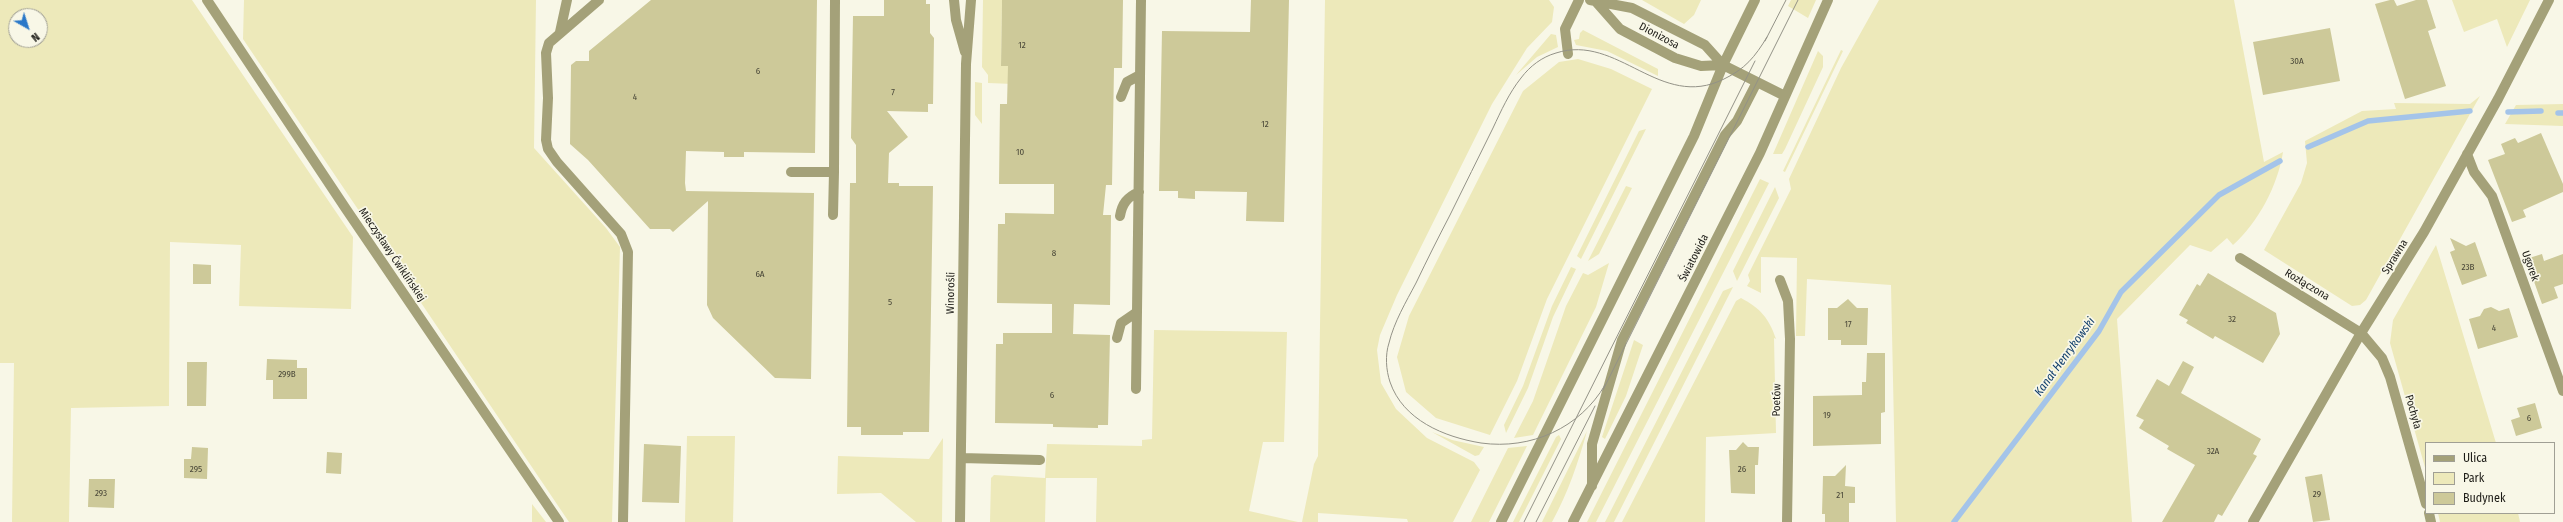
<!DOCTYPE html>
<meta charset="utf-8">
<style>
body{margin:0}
#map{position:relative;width:2563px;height:522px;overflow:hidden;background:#f8f7e7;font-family:"Fira Sans Condensed",sans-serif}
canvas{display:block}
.legend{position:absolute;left:2425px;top:442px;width:130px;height:72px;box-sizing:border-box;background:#f8f7e7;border:1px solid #a09f94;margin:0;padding:5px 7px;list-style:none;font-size:12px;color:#1d1c17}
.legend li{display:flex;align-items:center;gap:8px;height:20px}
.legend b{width:20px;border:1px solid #a09f94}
.north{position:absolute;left:8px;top:8px;width:40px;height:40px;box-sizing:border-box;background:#f8f7e7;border:1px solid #a09f94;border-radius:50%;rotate:141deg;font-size:11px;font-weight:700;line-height:16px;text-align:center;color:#1d1c17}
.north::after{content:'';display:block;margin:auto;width:14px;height:18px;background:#2a78c8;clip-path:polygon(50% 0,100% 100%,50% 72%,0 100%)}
</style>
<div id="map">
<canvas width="2563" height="522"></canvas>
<ul class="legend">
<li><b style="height:5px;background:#a4a179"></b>Ulica</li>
<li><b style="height:11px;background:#ede9ba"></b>Park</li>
<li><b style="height:11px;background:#cdc999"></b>Budynek</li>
</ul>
<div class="north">N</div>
</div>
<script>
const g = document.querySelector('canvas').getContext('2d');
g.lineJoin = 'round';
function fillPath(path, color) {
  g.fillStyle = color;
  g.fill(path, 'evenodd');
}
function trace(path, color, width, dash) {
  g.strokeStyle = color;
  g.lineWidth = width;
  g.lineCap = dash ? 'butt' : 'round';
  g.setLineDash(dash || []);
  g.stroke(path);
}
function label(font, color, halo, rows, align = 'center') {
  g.font = font + ' "Fira Sans Condensed",sans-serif';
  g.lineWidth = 3.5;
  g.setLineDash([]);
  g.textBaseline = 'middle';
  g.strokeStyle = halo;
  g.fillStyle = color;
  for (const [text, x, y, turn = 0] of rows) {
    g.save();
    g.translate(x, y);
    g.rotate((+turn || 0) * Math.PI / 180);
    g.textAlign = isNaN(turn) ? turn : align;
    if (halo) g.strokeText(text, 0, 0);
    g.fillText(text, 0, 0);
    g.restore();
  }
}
const green = new Path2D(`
 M0 0H192L353 237 351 309 239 306 241 245 170 242 169 406 71 408 69 522H12L14 363H0ZM16 16H40V40H16Z
 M244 0H536L534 148 606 228 620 247 612 522H569L243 39Z
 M983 0H1002L1001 66H1013V84L988 83V75L982 67Z
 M1325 0H1549L1554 7 1552 22 1527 48 1492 104 1397 295 1380 335 1377 350 1381 383 1396 409 1427 438 1474 462 1480 470 1453 522H1408L1407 519 1318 513V522H1302L1314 464 1318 456Z
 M1642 0H1701L1694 15 1684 24Z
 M1791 0H1816L1808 18 1788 6Z
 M1879 0H2234L2264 162 2283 152C2278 185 2258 223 2233 245L2227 238 2211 252 2190 245 2117 319 2132 522H1896L1891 285 1807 279 1805 336H1796L1797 258 1761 257V293L1747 286 1750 281 1748 275 1791 189 1789 179 1841 68Z
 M2452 0H2530L2507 47 2497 19 2464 32Z
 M1583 30 1658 69V76L1607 51 1576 45 1574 40 1579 39 1580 33Z
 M1551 34 1556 35 1558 47 1537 57 1516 75Z
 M1841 50 1843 51 1785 172 1783 171Z
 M1818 51 1823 56V67L1785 149 1782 154H1773Z
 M1578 59 1611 69 1652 89 1547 299 1517 381 1490 435 1436 418 1406 392 1397 357 1409 316 1523 91 1559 62Z
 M975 82 982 83V124L975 115Z
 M2480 96 2366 300 2360 305 2352 306 2264 250 2301 183 2307 163 2305 141 2362 111 2396 109 2394 103 2470 104Z
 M2563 104V126L2505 124 2516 105Z
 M1646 129 1581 259 1577 256 1639 131Z
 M1760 179 1769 183 1596 522H1587Z
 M1626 186 1632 188 1599 254 1588 261Z
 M1775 187 1779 198 1737 281 1733 271Z
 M2436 245 2496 443H2426V471L2390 343 2393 320Z
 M1609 263 1596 307 1533 435 1514 438 1533 401 1566 306 1583 273 1588 275Z
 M1571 267 1576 269 1553 317 1528 388 1506 433 1504 425 1523 386 1552 306Z
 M1733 287 1614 522H1605L1723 291Z
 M1741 298C1760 308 1769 318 1776 339L1774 338 1776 433 1706 437 1705 522H1622L1736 301Z
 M1154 330 1287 332 1284 442H1263L1249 511 1298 522H1096L1097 478H1046L1045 522H990L991 478 994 475 1045 478 1047 444 1142 446V440L1152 439Z
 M1634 340 1643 345 1626 396 1605 439 1602 437Z
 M1587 431C1578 463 1568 493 1552 522H1542Z
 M1432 432 1452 440 1484 447 1479 455 1475 456Z
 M1559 435 1561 439 1519 522H1513L1556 437Z
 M687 436H735L733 522H685Z
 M943 438 942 522H916L881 493 837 494 838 456 929 459Z
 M1527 446 1489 522H1471L1508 448Z
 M532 504 546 522H532Z
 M2438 513H2518L2520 522H2440Z`);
const stream = new Path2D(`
 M2508 112 2541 111
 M2558 113H2563
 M2308 147 2368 121 2470 111
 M1954 522 2099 331 2121 292 2219 195 2280 161`);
const building = new Path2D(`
 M651 0H817L815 153 744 152V157H724V152L686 151 685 183 686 191 814 193 811 379 775 378 713 318 707 305 708 201 673 232 670 229H650L588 160 570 144 571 65 576 61H589V51Z
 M884 0H926V4H930V33L934 38 933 104H928V112L887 111 908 137 889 153 888 183H899V186H933L929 432H903V435H861V427H847L850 183H856V145L851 138 853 16H884Z
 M1002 0H1123L1122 68H1114L1112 185H1106L1103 215H1111L1110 305 1074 304 1073 334 1110 335 1108 425H1098V428L1053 427V424L995 423 996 344H1003V333H1052V304L997 303 998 224H1005V213L1054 214V184H999L1000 104H1007L1008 66H1001Z
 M1251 0H1289L1284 222 1246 221 1247 192 1195 191V199L1178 198V191H1159L1162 31 1250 32Z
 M2390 0H2394L2397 6 2416 0H2427L2436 28 2428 31 2446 86 2405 99 2375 4Z
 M2330 28 2340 81 2263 95 2253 42Z
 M2541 133 2563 184V192L2523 210 2526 217 2512 222 2488 160 2505 154 2501 144 2515 138 2518 143Z
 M2450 238 2466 246 2475 242 2487 276 2462 285 2450 252 2455 250Z
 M2542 254 2544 261 2563 254V284L2554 287 2558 298 2542 304 2526 259Z
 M193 264 211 265V284H193Z
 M2208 273 2276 313 2280 334 2263 363 2215 336 2213 339 2186 323 2188 320 2179 315 2197 284 2200 286Z
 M1848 299 1857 308H1868L1867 345H1841V340H1828V308H1837Z
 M2491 307 2499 311 2509 308 2518 337 2478 349 2469 319 2480 316 2484 309Z
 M1867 353H1885V412L1881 413V444L1813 446V396L1862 395V382H1866Z
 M267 359 297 360V368H307V399H273V380H266Z
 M2183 361 2194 367 2181 393 2261 439 2253 454 2257 456 2222 516 2218 514 2214 522H2162L2195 465 2167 449 2169 446 2139 428 2144 420 2136 416 2157 379 2169 386Z
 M187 362H207L206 406H187Z
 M2535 403 2542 428 2516 436 2511 420 2520 417 2517 408Z
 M1743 442 1748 447H1759L1758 465H1755V494L1731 493 1729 450H1736Z
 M644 444 681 446 679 503 642 502Z
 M192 447 208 448 207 479 184 478V459H191Z
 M327 452 342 453 341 474 326 473Z
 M1846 465 1845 486 1855 487V503H1849V522H1825V514H1822L1823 476H1835Z
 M2322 474 2330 520 2313 522 2305 477Z
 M89 479H115L114 508 88 507Z`);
const minor = new Path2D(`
 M207 0 346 209 559 522
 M599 0 549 43 546 53 548 98 546 140 548 149 557 162 621 234 628 252 623 522
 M954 0 956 20 965 52
 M1590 0 1632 8 1705 45 1723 65 1785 96
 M1597 3 1620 29 1675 58 1701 66 1723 65
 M560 32 567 0
 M1568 54 1565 29 1579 0
 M1121 97 1127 82 1140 75
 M2467 154 2474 172 2492 196 2563 391
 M791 172H834L833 215
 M834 172 835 0
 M1120 216C1122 204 1127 197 1139 192
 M2240 258 2361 333 2382 358 2390 377 2426 504
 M1780 280 1788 301 1790 339 1787 522
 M1117 338 1121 323 1137 312
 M1136 389 1141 0
 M961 458 1040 460
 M1592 486V444L1622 340 1725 135 1737 121 1757 82
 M2429 513 2431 522
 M960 522 966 64 971 0
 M1501 522 1694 136 1723 65 1755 0
 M1573 522 1760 153 1828 0
 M2253 522 2361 333 2424 232 2498 99 2549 0`);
const tram = new Path2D(`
 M1765 41 1786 0
 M1605 385C1580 428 1531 450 1481 443 1444 437 1403 420 1390 382 1386 370 1385 355 1389 343 1394 322 1406 302 1416 283 1427 260 1438 238 1450 215 1464 186 1479 157 1493 128 1501 111 1509 93 1521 78 1530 66 1542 57 1556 53 1618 33 1660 111 1724 79 1745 69 1755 57 1767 37
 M1603 390 1798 0
 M1524 522 1755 61
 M1536 522 1595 406`);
const numberNames = [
 ["12",1022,45],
 ["30A",2297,61],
 ["6",758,71],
 ["7",893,92],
 ["4",635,97],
 ["12",1265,124],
 ["10",1020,152],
 ["8",1054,253],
 ["23B",2468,267],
 ["6A",760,274],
 ["5",890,302],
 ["32",2232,319],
 ["17",1848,324],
 ["4",2494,328],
 ["299B",287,374],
 ["6",1052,395],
 ["19",1827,415],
 ["6",2529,418],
 ["32A",2213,451],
 ["295",196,469],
 ["26",1742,469],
 ["293",101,493],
 ["29",2317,494],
 ["21",1840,495]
];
const streetNames = [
 ["Dionizosa",1659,36,28],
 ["Mieczysławy Ćwiklińskiej",392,255,56],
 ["Sprawna",2395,257,-58],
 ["Światowida",1694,258,-63],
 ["Ugorek",2530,266,70],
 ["Rozłączona",2307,285,31],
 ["Winorośli",951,293,-89],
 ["Poetów",1777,400,-89],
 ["Pochyła",2413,412,74]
];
const waterNames = [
 ["Kanał Henrykowski",2065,357,-54]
];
fillPath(green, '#ede9ba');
trace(stream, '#a4c4e9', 5.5);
fillPath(building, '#cdc999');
trace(minor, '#a4a179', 10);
trace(tram, '#939287', 1);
label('9px', '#494738', null, numberNames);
label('11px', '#1d1c17', '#f8f7e7', streetNames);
label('italic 12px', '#113f6d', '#f8f7e7', waterNames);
</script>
